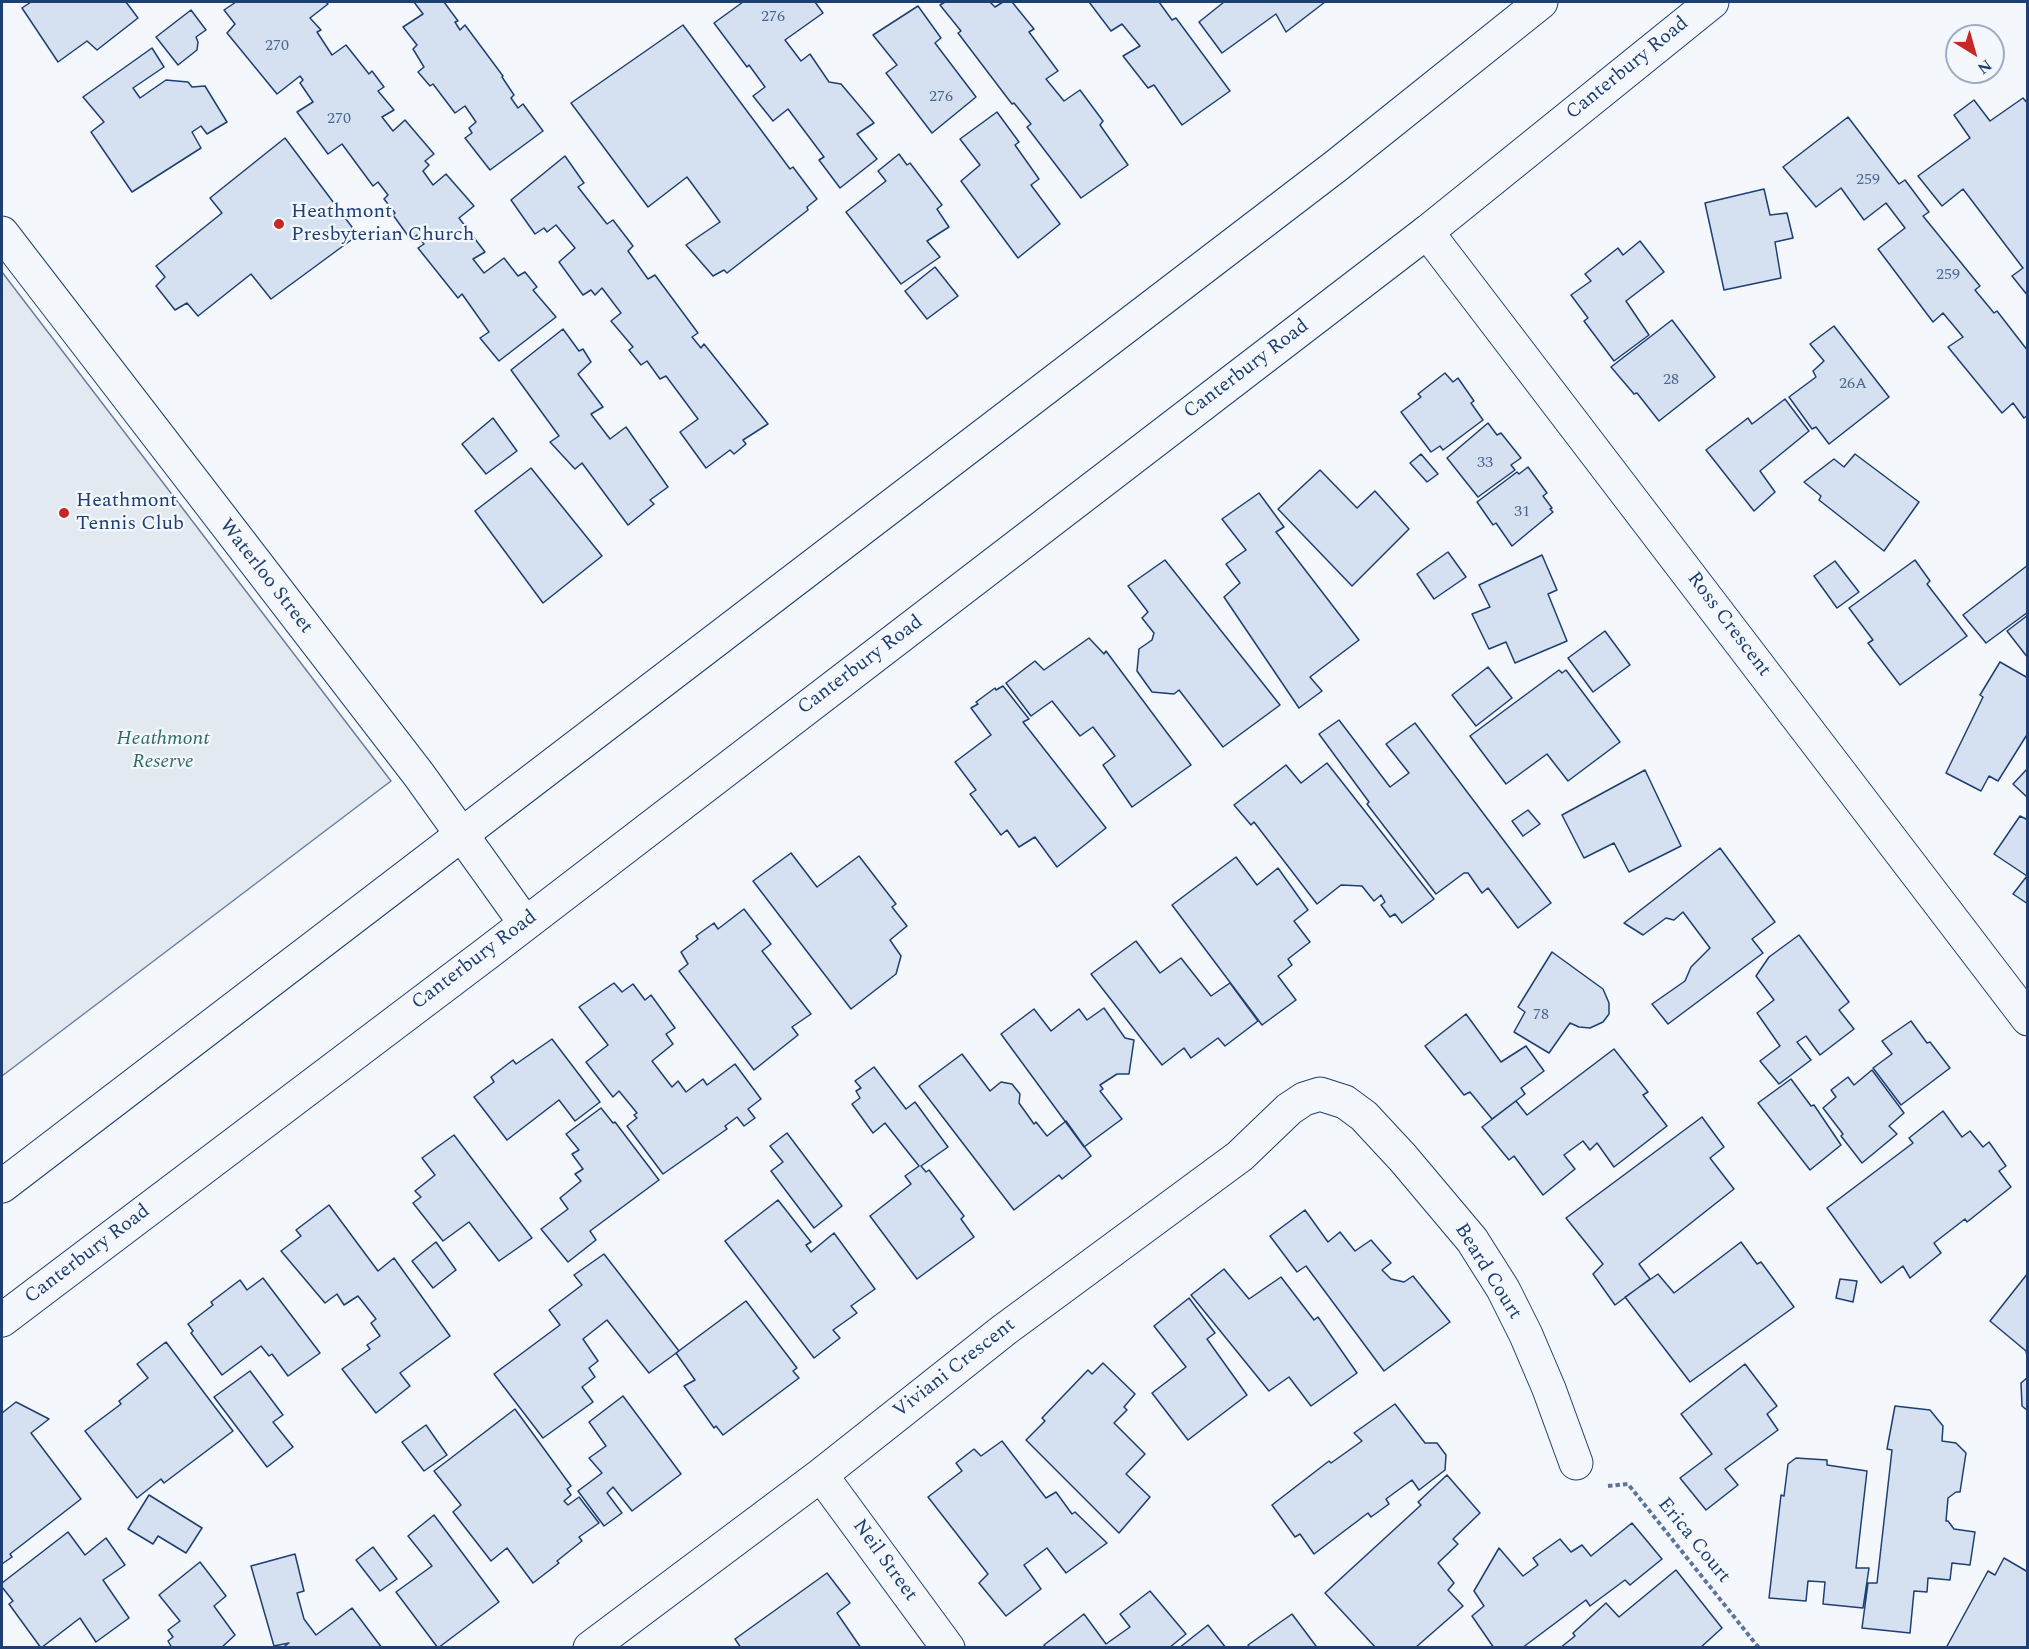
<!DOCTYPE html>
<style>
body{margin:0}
#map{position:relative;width:2029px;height:1649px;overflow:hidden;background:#f4f7fb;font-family:Spectral,serif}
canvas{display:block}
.frame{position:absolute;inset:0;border:3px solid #1d3f73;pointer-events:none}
.north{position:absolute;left:1945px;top:24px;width:60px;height:60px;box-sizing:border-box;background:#f4f7fb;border:2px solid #9eadc5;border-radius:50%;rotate:143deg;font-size:16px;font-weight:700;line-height:24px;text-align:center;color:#1d3f73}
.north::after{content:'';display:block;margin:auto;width:21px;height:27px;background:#c62828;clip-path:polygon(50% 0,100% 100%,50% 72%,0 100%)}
</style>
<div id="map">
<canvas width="2029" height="1649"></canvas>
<div class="frame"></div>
<div class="north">N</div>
</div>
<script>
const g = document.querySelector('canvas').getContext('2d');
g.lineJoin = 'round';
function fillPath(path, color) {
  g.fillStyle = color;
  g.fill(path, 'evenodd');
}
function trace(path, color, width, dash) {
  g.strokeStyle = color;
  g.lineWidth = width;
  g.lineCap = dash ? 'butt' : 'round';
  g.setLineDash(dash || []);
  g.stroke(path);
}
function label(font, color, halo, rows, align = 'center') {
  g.font = font + ' Spectral,serif';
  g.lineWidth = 4.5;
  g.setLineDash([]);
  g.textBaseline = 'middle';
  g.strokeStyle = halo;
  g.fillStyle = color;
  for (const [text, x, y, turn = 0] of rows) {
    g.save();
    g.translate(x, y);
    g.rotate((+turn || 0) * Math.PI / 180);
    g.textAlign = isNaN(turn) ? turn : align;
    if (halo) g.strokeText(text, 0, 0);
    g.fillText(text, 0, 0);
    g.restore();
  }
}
const green = new Path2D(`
 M2 272 391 781 2 1076Z`);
const building = new Path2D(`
 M31 2H126L138 18 97 50 87 41 58 62 22 8Z
 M236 2H326L328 4 310 18 321 30 317 32 332 55 346 45 369 74 372 71 384 87 378 91 394 110 382 117 393 131 405 120 434 154 425 161 429 165 423 171 433 185 446 174 474 206 459 218 485 252 473 259 484 273 504 258 518 276 525 272 537 287 533 290 556 317 499 361 480 338 489 332 462 294 458 298 418 248 424 244 417 235 411 240 393 215 395 213 384 199 388 195 378 182 373 186 342 144 328 154 297 112 313 102 300 83 303 80 300 76 277 94 227 33 235 24 224 10Z
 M414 2H444L458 21 455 22 460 30 465 25 503 76 502 77 514 95 511 98 518 108 523 104 543 131 490 170 465 138 472 133 469 128 476 122 465 106 455 113 433 84 430 86 418 72 424 67 413 49 417 45 403 27 423 14Z
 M743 2H815L823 13 785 40 801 61 810 54 829 82 841 84 874 123 857 134 877 159 840 188 819 160 824 157 788 109 773 121 753 96 765 87 749 65 747 67 714 23Z
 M945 2H990L995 7 1003 2H1012L1034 29 1029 32 1058 71 1046 79 1064 101 1080 90 1103 121 1100 125 1128 165 1081 198 1027 127 1031 124 1014 103 1012 104 958 33 961 31 940 5Z
 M1089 2H1159L1172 20 1176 18 1230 91 1182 125 1154 85 1148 88 1123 56 1140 46 1122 24 1111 31Z
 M1224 2H1325L1286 32 1276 14 1222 53 1199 22Z
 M918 6 941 38 935 43 976 97 932 133 886 73 897 65 873 35Z
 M191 10 206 30 196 37 198 42 197 50 178 65 156 37Z
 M683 25 790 169 793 167 817 199 807 207 808 210 727 273 724 270 713 276 686 245 720 222 687 177 648 207 571 103Z
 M152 48 164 67 133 88 140 98 166 80 188 82 192 87 205 86 227 122 207 134 201 126 192 132 201 148 132 192 91 132 104 122 83 97Z
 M2023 98 2028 104V296L2012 276 2023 268 1963 189 1942 206 1918 176 1970 138 1954 115 1974 100 1990 121Z
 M997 112 1019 142 1015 145 1039 179 1031 185 1060 224 1018 258 961 181 980 165 960 139Z
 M1848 117 1899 184 1905 180 1929 212 1923 216 1980 286 1975 290 1994 313 1997 311 2028 351V415L2024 418 2013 403 2002 413 1948 347 1963 337 1943 313 1933 322 1878 249 1905 228 1886 203 1864 220 1841 188 1816 207 1783 167Z
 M285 138 358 235 271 299 251 274 198 316 187 303 175 310 156 286 165 277 156 266 222 213 210 198Z
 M899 154 907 165 910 163 942 205 937 209 949 227 927 241 940 257 901 284 846 212 886 181 878 171Z
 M565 156 584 183 578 187 607 224 613 220 633 246 628 251 648 279 655 275 698 333 692 337 701 348 704 344 768 424 743 440 746 444 734 454 730 450 706 468 680 432 698 419 666 376 660 379 647 361 641 365 629 350 633 347 611 321 621 313 602 288 595 295 591 290 583 295 559 262 575 248 556 225 547 232 544 228 535 234 511 200Z
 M1764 189 1770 215 1787 213 1793 238 1775 242 1781 278 1724 290 1705 203Z
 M1640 241 1664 272 1626 301 1649 335 1614 361 1584 321 1588 318 1571 295 1591 281 1585 274 1618 248 1623 255Z
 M935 267 958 296 927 319 905 291Z
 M1672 320 1715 377 1659 421 1637 393 1634 394 1611 367Z
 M1834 326 1889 397 1829 444 1816 427 1812 429 1789 397 1816 377 1813 371 1824 361 1810 344Z
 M563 329 579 351 583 349 591 362 578 374 603 407 591 414 610 439 626 427 668 487 650 500 654 504 628 525 582 463 575 469 550 442 559 436 511 370Z
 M1445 373 1453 382 1458 378 1474 401 1471 403 1483 420 1443 450 1440 446 1431 452 1401 412 1421 397 1418 394Z
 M1785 399 1809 431 1760 471 1775 492 1754 511 1706 450 1748 418 1752 424Z
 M493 418 517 451 486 474 462 444Z
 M1488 423 1497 435 1501 433 1521 458 1511 465 1515 470 1478 497 1447 458Z
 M1421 454 1438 474 1427 482 1410 463Z
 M1855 454 1919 502 1884 551 1819 500 1821 496 1804 482 1834 459 1844 467Z
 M1528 467 1547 493 1543 496 1552 508 1550 509 1553 512 1512 546 1496 523 1493 525 1477 502 1517 472 1519 474Z
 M531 468 602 556 543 603 475 511Z
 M1320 470 1357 508 1375 491 1409 529 1352 586 1278 509Z
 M1259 493 1284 527 1276 532 1359 640 1310 677 1322 691 1299 708 1224 597 1240 583 1226 564 1246 550 1222 519Z
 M1448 552 1466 577 1434 599 1417 574Z
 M1542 555 1557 590 1548 594 1567 641 1515 663 1506 642 1489 649 1472 614 1490 607 1479 585Z
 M1165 560 1280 705 1223 747 1179 690 1174 694 1152 692 1137 671 1139 649 1152 640 1154 633 1142 618 1148 612 1128 586Z
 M1915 560 1930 581 1927 584 1967 636 1900 685 1868 643 1873 640 1849 608Z
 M1835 561 1859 592 1837 608 1814 576Z
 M2028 565V612L1986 643 1963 615Z
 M2028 615V658L2007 631Z
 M1605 631 1630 665 1593 692 1568 658Z
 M1089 638 1104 654 1106 651 1191 765 1132 807 1103 765 1115 756 1093 727 1080 736 1052 701 1031 716 1006 683 1035 661 1044 670Z
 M2000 662 2028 678V733L1998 781 1989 776 1981 791 1946 773 1983 697 1980 695Z
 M1488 667 1512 698 1476 726 1452 695Z
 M1559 670 1562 673 1566 670 1620 742 1568 781 1547 754 1506 784 1470 736Z
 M1003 686 1029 719 1023 722 1106 828 1057 867 1035 837 1019 847 1007 830 1001 835 970 794 976 790 955 762 991 735 971 708 978 704 976 702 995 688 996 690Z
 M1339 720 1390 787 1409 773 1386 744 1415 723 1551 903 1518 928 1488 888 1482 893 1468 873H1464L1436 894 1367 804 1369 802 1319 734Z
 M1327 763 1434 899 1402 923 1395 914 1390 917 1381 905 1385 902 1381 895 1374 901 1362 886 1341 885 1317 904 1254 822 1251 825 1234 805 1286 765 1301 783Z
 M2028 768V798L2013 784Z
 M1645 770 1681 846 1629 872 1614 843 1584 858 1562 815Z
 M1528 810 1540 824 1523 836 1512 821Z
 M2020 816 2028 820V904L2013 894 2027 876 1994 854Z
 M1720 848 1775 922 1752 939 1763 953 1668 1024 1652 1004 1685 981 1691 967 1710 948 1683 912 1674 920 1666 918 1643 935 1624 923Z
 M791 853 817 887 859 856 896 904 892 907 907 926 890 940 901 956 896 974 851 1009 753 881Z
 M1236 857 1257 885 1278 868 1308 910 1294 921 1310 942 1288 959 1292 965 1278 976 1296 1000 1262 1025 1172 905Z
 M744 909 771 944 762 951 811 1014 792 1027 798 1035 754 1070 679 971 688 964 681 952 698 939 696 936 714 923 718 929Z
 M1799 935 1849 1002 1839 1010 1854 1029 1820 1055 1806 1036 1797 1042 1811 1060 1779 1084 1760 1061 1780 1046 1757 1013 1774 1000 1756 976 1769 957Z
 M1136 941 1160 973 1181 958 1211 996 1230 983 1258 1021 1225 1046 1218 1038 1191 1058 1184 1048 1162 1065 1091 974Z
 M1552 952 1603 989 1609 1003V1014L1603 1022 1590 1028 1579 1027 1570 1023 1549 1053 1514 1032 1525 1012 1518 1007Z
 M614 983 622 992 633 984 645 1000 651 995 675 1028 666 1034 673 1044 652 1061 672 1087 678 1081 686 1092 703 1079 707 1085 735 1064 761 1099 748 1109 755 1118 744 1126 737 1117 725 1126 727 1129 663 1174 627 1126 637 1118 634 1115 637 1113 619 1091 613 1097 586 1062 608 1045 579 1007Z
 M1104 1008 1125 1038 1134 1040 1129 1074H1117L1100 1085 1103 1089 1100 1091 1122 1119 1084 1147 1001 1034 1034 1009 1051 1031 1079 1009 1087 1020Z
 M1466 1014 1501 1062 1526 1046 1544 1071 1521 1088 1525 1094 1492 1119 1470 1092 1464 1095 1425 1046Z
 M1911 1021 1927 1043 1930 1042 1950 1068 1901 1105 1873 1068 1892 1054 1882 1041Z
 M552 1039 600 1102 575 1121 559 1100 507 1140 474 1097 494 1082 491 1077 513 1060 516 1064Z
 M1614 1049 1648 1092 1643 1095 1667 1126 1614 1167 1597 1143 1590 1150 1583 1141 1564 1155 1575 1169 1543 1195 1514 1156 1509 1160 1482 1127 1516 1101 1527 1115Z
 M962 1054 990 1091 1001 1082 1012 1084 1020 1094 1019 1103 1034 1124 1036 1122 1047 1136 1066 1121 1091 1156 1062 1179 1059 1175 1014 1210 919 1086Z
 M874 1067 906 1109 915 1102 948 1147 921 1166 926 1172 929 1170 964 1216 961 1219 974 1237 917 1279 870 1216 911 1184 905 1176 919 1166 885 1123 873 1133 852 1104 860 1098 856 1091 861 1088 855 1081Z
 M1872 1070 1904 1113 1889 1126 1897 1134 1862 1163 1841 1136 1843 1134 1823 1108 1836 1097 1831 1090 1848 1077 1854 1085Z
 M1791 1079 1811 1106 1814 1105 1841 1145 1810 1170 1758 1103Z
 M601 1108 613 1123 615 1122 659 1180 590 1231 596 1240 568 1262 541 1229 568 1209 560 1198 581 1181 575 1174 583 1169 572 1154 579 1150 566 1134Z
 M1943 1111 1962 1137 1970 1131 1983 1147 1989 1142 2006 1166 1999 1171 2011 1187 1967 1222 1965 1219 1934 1243 1941 1253 1910 1278 1903 1266 1881 1283 1827 1208 1913 1143 1909 1138Z
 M1702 1117 1724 1147 1710 1158 1734 1189 1639 1264 1650 1279 1615 1305 1593 1274 1603 1264 1566 1218Z
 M787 1133 842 1206 814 1228 771 1171 783 1162 770 1146Z
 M454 1135 532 1238 499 1261 469 1222 443 1241 413 1203 421 1197 415 1191 435 1175 422 1158Z
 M778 1200 811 1242 806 1245 811 1252 834 1233 875 1289 851 1306 857 1313 833 1330 840 1338 814 1358 725 1241Z
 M329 1205 378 1271 394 1258 450 1336 400 1373 410 1386 376 1413 342 1369 370 1349 367 1345 380 1336 371 1323 376 1319 358 1296 344 1305 337 1294 325 1303 281 1251 301 1236 296 1230Z
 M1305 1210 1328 1242 1340 1232 1355 1251 1371 1240 1391 1263 1382 1270 1391 1279 1404 1282 1413 1276 1450 1322 1384 1371 1306 1266 1297 1272 1270 1236Z
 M436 1242 456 1270 433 1288 412 1261Z
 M1741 1242 1757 1264 1761 1262 1794 1307 1690 1382 1625 1297 1658 1274 1674 1293Z
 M604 1254 679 1351 649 1373 607 1320 583 1339 598 1361 589 1368 595 1377 582 1387 593 1402 543 1438 494 1374 560 1325 549 1310 582 1285 574 1275Z
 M1224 1269 1249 1299 1281 1277 1314 1320 1318 1317 1357 1373 1311 1406 1289 1377 1269 1391 1191 1295Z
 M2028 1273V1362L2026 1351 1990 1321Z
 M263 1278 320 1353 288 1376 272 1354 269 1356 261 1346 222 1375 191 1333 193 1331 188 1324 213 1305 211 1302 240 1280 247 1290Z
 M1840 1279 1857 1281 1853 1302 1836 1298Z
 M1189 1298 1215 1333 1207 1339 1247 1395 1188 1440 1152 1393 1186 1367 1154 1326Z
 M746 1301 797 1368 793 1371 799 1378 723 1435 716 1426 714 1428 684 1386 695 1380 676 1353Z
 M166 1342 233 1431 164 1483 161 1479 137 1498 85 1431 121 1404 119 1401 148 1378 137 1364Z
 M1103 1363 1135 1394 1124 1407 1127 1410 1114 1423 1145 1454 1126 1474 1150 1497 1119 1533 1026 1440 1045 1421 1042 1418 1088 1370 1092 1374Z
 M1745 1364 1777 1406 1767 1414 1778 1430 1725 1469 1738 1485 1706 1510 1680 1478 1712 1454 1681 1414Z
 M250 1371 283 1415 273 1422 293 1447 267 1467 214 1397Z
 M2028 1377V1411L2022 1406 2021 1383Z
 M623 1396 681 1474 632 1511 613 1487 607 1493 622 1513 604 1526 578 1491 602 1473 589 1458 606 1446 589 1422Z
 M16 1402 49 1419 31 1433 81 1499 10 1554 12 1557 2 1564V1413Z
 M1395 1404 1425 1443H1437L1446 1455 1445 1470 1419 1490 1412 1480 1386 1499 1389 1504 1371 1517 1368 1513 1314 1554 1300 1534 1295 1537 1272 1505 1329 1461 1331 1463 1362 1441 1354 1433Z
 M1895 1406 1930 1410 1943 1426 1942 1441 1956 1443 1966 1453 1960 1492H1956L1948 1498 1946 1521H1948L1954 1529 1975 1532 1970 1565 1952 1563 1950 1580 1928 1578 1927 1592 1914 1591 1910 1633 1862 1628 1868 1583H1877L1892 1450 1887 1449Z
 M515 1409 571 1486 567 1489 571 1495 564 1501 568 1505 579 1497 599 1523 579 1537 582 1541 557 1561 559 1563 533 1583 507 1548 491 1561 453 1512 461 1505 434 1471Z
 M426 1425 447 1455 424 1471 402 1442Z
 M1002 1441 1046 1498 1056 1492 1072 1514 1075 1512 1107 1543 1066 1573 1047 1548 1024 1565 1041 1589 1006 1616 979 1583 988 1574 928 1497 962 1471 956 1463 974 1449 981 1456Z
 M1796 1458 1827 1460V1465L1867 1471 1856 1568H1869L1863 1608 1823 1604 1825 1582 1808 1581 1806 1601 1769 1598 1781 1495 1784 1496 1788 1464Z
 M1447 1475 1480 1513 1453 1539 1458 1544 1438 1563 1454 1583 1448 1590 1463 1606 1415 1648H1376L1325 1593 1421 1505 1418 1502Z
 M149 1495 202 1528 186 1553 158 1536 153 1544 128 1529Z
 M434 1515 499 1602 438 1648 396 1592 432 1566 408 1536Z
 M1632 1523 1662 1559 1630 1585 1625 1580 1590 1606 1586 1600 1522 1648H1494L1472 1616 1484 1606 1474 1591 1499 1548 1523 1576 1538 1565 1533 1558 1560 1539 1571 1552 1582 1545 1591 1556Z
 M68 1532 85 1555 106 1538 125 1565 103 1580 129 1618 96 1642 80 1618 41 1648 9 1604 13 1601 2 1587V1583Z
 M373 1547 397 1579 380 1591 356 1560Z
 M295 1554 304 1591 297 1593 304 1619 316 1635 352 1608 382 1648H282L289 1643 274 1646 251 1566Z
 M2004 1558 2028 1572V1648H1946L1988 1571 1995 1575Z
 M200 1562 226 1596 214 1606 235 1635 221 1648H172L168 1641 173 1637 168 1630 180 1621 159 1595Z
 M1676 1570 1722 1628 1700 1648H1560L1575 1636 1573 1633 1606 1603 1619 1617Z
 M827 1573 850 1603 837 1613 861 1648H741L735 1639Z
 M1150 1591 1186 1634 1169 1648H1046L1044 1645 1084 1614 1106 1644 1130 1627 1120 1614Z
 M1292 1614 1316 1646 1314 1648H1250L1248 1645Z
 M1208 1625 1226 1648H1179Z`);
const path = new Path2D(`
 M1608 1486 1628 1484 1759 1648`);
const minor = new Path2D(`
 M1427 232 2028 1019
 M2 233 419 775 525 923
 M821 1475 948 1648
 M590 1648 821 1475 1004 1330 1240 1156 1289 1109 1304 1099 1320 1094 1345 1102 1364 1116 1403 1158 1472 1240 1503 1289 1526 1335 1549 1389 1576 1463`);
const primary = new Path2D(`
 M2 1186 1336 166 1541 2
 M2 1320 486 954 1427 232 1712 2`);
const markers = [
 [279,224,6,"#c62828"],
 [64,513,6,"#c62828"]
];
const numberNames = [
 ["276",773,18],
 ["270",277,47],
 ["276",941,98],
 ["270",339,120],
 ["259",1868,181],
 ["259",1948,276],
 ["28",1671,381],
 ["26A",1853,385],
 ["33",1485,464],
 ["31",1522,513],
 ["78",1541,1016]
];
const streetNames = [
 ["Canterbury Road",1628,69,-39],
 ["Canterbury Road",1247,370,-37],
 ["Waterloo Street",265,577,52],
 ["Ross Crescent",1728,625,53],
 ["Canterbury Road",861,666,-37],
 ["Canterbury Road",475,961,-37],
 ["Canterbury Road",88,1255,-37],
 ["Beard Court",1487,1272,58],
 ["Viviani Crescent",955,1369,-38],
 ["Erica Court",1693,1541,51],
 ["Neil Street",884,1561,54]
];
const poiNames = [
 ["Heathmont",291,213],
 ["Presbyterian Church",291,236],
 ["Heathmont",76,502],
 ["Tennis Club",76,525]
];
const parkNames = [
 ["Heathmont",163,740],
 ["Reserve",163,763]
];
fillPath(green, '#e3e9f0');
trace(green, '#687fa3', 1.5);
fillPath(building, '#d5e0f0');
trace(building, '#1d3f73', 1.5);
trace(minor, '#1d3f73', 35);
trace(primary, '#1d3f73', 35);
trace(path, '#5e769c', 4, [4.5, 3]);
trace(minor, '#f4f7fb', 33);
trace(primary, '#f4f7fb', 33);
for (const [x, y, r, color] of markers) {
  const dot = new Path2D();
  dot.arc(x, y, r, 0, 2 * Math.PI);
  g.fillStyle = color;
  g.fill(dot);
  trace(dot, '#f4f7fb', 2);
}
label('16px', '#4b6792', null, numberNames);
label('20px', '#1d3f73', '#f4f7fb', streetNames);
label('20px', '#1d3f73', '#f4f7fb', poiNames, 'left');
label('italic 20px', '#2c6c60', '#f4f7fb', parkNames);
</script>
